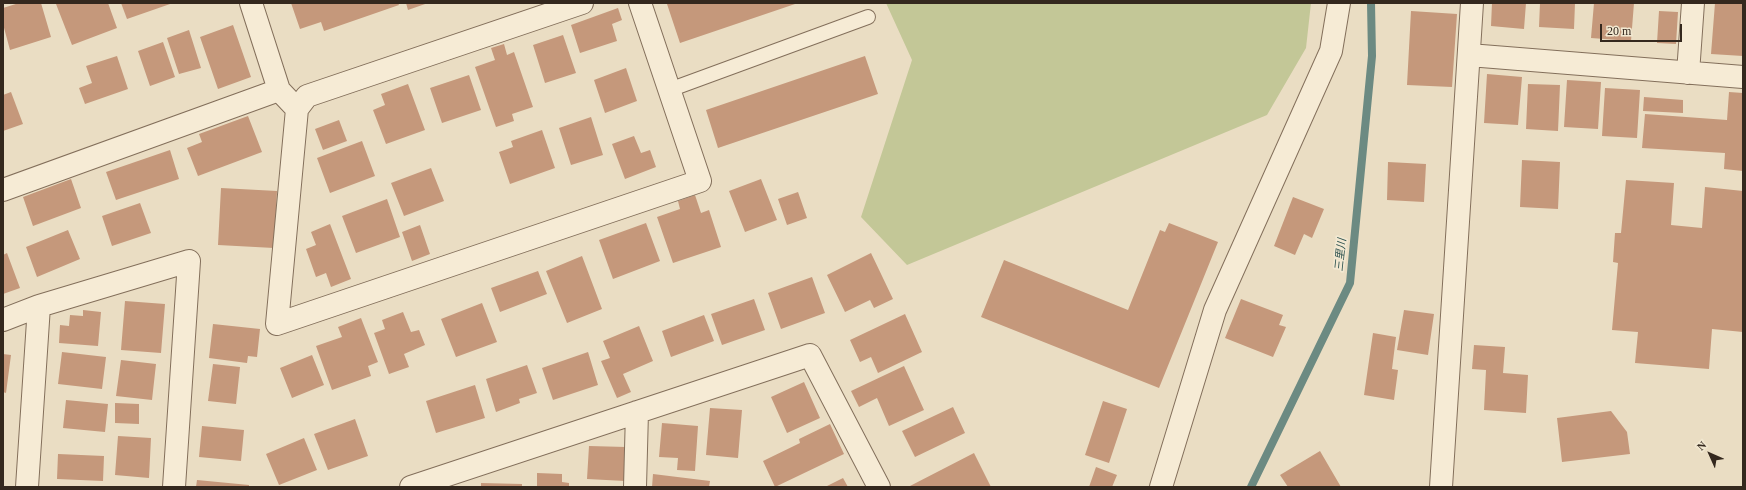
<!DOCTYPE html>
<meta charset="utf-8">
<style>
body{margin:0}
#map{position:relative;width:1746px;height:490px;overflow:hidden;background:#eaddc3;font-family:"Times New Roman",serif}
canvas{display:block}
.frame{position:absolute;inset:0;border:4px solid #34281e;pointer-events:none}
.north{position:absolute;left:1690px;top:434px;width:40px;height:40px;-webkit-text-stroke:3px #f2e8d1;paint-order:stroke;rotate:315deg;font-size:11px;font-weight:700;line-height:16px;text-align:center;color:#34281e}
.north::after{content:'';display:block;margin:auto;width:14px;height:18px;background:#34281e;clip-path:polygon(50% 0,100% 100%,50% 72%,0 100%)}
.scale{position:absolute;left:1600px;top:24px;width:82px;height:18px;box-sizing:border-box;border:2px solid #34281e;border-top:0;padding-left:5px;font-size:12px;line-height:14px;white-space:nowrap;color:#34281e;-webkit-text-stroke:3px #f2e8d1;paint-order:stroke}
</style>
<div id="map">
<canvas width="1746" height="490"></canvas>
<div class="frame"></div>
<div class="north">N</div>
<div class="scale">20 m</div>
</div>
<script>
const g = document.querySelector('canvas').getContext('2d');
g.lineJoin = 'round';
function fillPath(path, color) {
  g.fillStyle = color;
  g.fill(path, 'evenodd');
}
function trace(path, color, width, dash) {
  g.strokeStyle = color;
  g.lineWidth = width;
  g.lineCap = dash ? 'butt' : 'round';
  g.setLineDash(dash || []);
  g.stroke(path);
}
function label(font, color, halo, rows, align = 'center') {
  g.font = font + ' "Times New Roman","Noto Sans JP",serif';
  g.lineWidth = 3.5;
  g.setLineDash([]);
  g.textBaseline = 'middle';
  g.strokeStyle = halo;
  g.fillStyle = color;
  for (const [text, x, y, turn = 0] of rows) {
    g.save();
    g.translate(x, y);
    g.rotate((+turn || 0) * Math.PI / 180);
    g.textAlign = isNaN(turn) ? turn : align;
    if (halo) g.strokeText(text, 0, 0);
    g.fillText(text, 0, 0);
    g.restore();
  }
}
const green = new Path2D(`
 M886 3H1311L1306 48 1267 115 907 265 861 217 912 60Z`);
const stream = new Path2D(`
 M1251 487 1350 283 1372 56 1371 3`);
const building = new Path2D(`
 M19 3H41L51 37 10 50 3 24V8Z
 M58 3H108L117 28 72 45 56 4Z
 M121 3H173L127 19Z
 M291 3H398L399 5 324 31 321 22 300 29Z
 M406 3H428L408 10Z
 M670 3H798L680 43 667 4Z
 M1492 3H1526L1524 29 1491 26Z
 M1540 3H1575L1574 29 1539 27Z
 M1594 3H1634L1631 41 1591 38Z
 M1715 3H1743V56L1711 54Z
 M618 8 622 20 612 24 617 41 580 53 571 25Z
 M1411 11 1457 14 1452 87 1407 85Z
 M1659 11 1678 12 1676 44 1657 43Z
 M233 25 251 77 218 89 200 37Z
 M189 30 201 68 179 74 167 38Z
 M563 35 576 73 545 83 533 45Z
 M163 42 175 77 150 86 138 51Z
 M504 44 507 55 514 52 533 107 512 114 514 121 496 127 475 67 495 60 491 48Z
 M117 56 128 89 85 104 79 88 92 83 86 66Z
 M865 56 878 94 718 148 706 110Z
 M626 68 637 101 605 113 594 80Z
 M1487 74 1522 77 1518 125 1484 123Z
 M469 75 481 110 442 123 430 88Z
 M1567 80 1601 82 1598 129 1564 127Z
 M408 84 425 130 386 144 373 110 385 105 381 94Z
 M1528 84 1560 85 1558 131 1526 129Z
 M1605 88 1640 90 1637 138 1602 136Z
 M11 92 23 124 3 131V95Z
 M1729 92 1743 93V171L1724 169 1725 153 1642 148 1645 114 1727 120Z
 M1644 97 1683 100V113L1643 111Z
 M248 116 262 152 198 176 187 148 202 142 199 134Z
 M591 117 603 155 571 165 559 128Z
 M339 120 347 141 323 150 315 129Z
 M542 130 555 168 510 184 499 152 513 147 511 141Z
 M634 136 641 153 650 150 656 167 625 179 612 144Z
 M362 141 375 176 330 193 317 158Z
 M170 150 179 179 116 200 106 172Z
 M1522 160 1560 162 1558 209 1520 207Z
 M1388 162 1426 164 1424 202 1387 200Z
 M431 168 444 201 404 216 391 183Z
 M71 179 81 208 33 226 23 197Z
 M761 179 777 220 745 232 729 191Z
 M1626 180 1674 183 1671 225 1702 228 1705 187 1743 191V332L1712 329 1709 369 1635 363 1638 332 1612 330 1618 263 1613 262 1615 233H1621Z
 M221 188 277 191 274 248 218 245Z
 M798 192 807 218 787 225 778 199Z
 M695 195 701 213 709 210 721 247 673 263 657 217 680 209 678 201Z
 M1293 197 1324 209 1312 238 1304 234 1295 255 1274 246Z
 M387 199 400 237 356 253 342 216Z
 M140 203 151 233 112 246 102 216Z
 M646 223 660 261 613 279 599 240Z
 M1169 223 1218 242 1159 388 981 317 1004 260 1128 310 1160 230 1165 232Z
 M330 224 351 279 331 287 326 273 316 277 306 249 316 245 311 232Z
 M420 225 430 254 412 261 402 232Z
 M68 230 80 259 37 277 26 247Z
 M7 253 20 288 3 294V255Z
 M871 253 893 299 874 308 870 300 845 312 827 275Z
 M582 256 602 309 567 323 546 271Z
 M538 271 547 294 500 312 491 288Z
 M812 277 825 313 781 329 768 293Z
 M754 299 765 330 722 345 711 314Z
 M1241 299 1283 315 1279 325 1286 327 1273 357 1225 338Z
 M125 301 165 304 161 353 121 350Z
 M482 303 497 342 456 357 441 319Z
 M83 310 101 312 98 346 59 343 60 325 69 326 70 315 83 316Z
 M1404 310 1434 314 1428 355 1397 350Z
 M403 312 411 332 419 330 425 345 404 354 409 367 389 374 374 333 385 329 382 320Z
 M905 314 922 352 878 373 871 357 860 362 850 340Z
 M704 315 714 341 671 357 662 331Z
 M361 318 378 362 368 366 371 376 332 390 316 346 342 337 338 327Z
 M213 324 260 329 257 357 248 356 247 363 209 358Z
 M639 326 653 361 623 374 631 392 617 398 601 361 610 358 603 341Z
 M1373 333 1396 337 1392 369 1398 370 1394 400 1364 395Z
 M1474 345 1505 347 1503 373 1528 375 1526 413 1484 410 1486 370 1472 369Z
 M62 352 106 357 102 389 58 384Z
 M588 352 598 385 553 400 542 368Z
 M3 354 11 355 6 393 3 392Z
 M312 355 324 385 292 398 280 368Z
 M121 360 156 364 152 400 116 396Z
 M213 364 240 367 236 404 208 401Z
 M527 365 537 393 519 399 520 403 496 412 486 379Z
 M904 366 924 410 889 426 877 398 859 407 851 391Z
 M804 382 820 418 787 433 771 397Z
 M475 385 485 418 436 433 426 401Z
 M66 400 108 404 105 432 63 428Z
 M1103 401 1127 409 1109 463 1085 455Z
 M115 403 139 404V424L115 423Z
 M953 407 965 433 915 457 902 431Z
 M710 408 742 410 738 458 706 455Z
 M1611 411 1627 432 1630 454 1562 462 1557 418Z
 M355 419 368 456 328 470 314 434Z
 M662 423 698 426 695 471 677 470 678 458 659 457Z
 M830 424 844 454 775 487 763 461 800 443 799 439Z
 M202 426 244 430 241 461 199 457Z
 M118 436 151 438 149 478 115 475Z
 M304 438 317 470 279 485 266 454Z
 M589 446 626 447 625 481 587 479Z
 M1320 451 1341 487H1288L1280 475Z
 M974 453 991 487H908Z
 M58 454 104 456 103 481 57 479Z
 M1096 467 1117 475 1112 487H1089Z
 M537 473 562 474V482L569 483V487H537Z
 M653 474 710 481 709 487H652Z
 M843 478 848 487H825Z
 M197 480 249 485V487H196Z
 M481 483 522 484V487H481Z`);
const lane = new Path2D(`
 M669 90 868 17`);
const street = new Path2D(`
 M251 3 279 90
 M1469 55 1743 77
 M1688 73 1693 3
 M297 109 277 324 700 181 640 3
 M3 190 279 90 297 109 307 96 582 3
 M3 320 39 306 189 261 174 487
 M27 487 39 306
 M411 487 810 355 879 487
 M635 487 637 412
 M1161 487 1215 310 1331 51 1339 3
 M1441 487 1472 3`);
const waterNames = [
 ["三里川",1341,255,-84]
];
fillPath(green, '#c3c797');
trace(stream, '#6c8a82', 8);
fillPath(building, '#c5987b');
trace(lane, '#836f5b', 16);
trace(street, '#836f5b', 24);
trace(lane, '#f6ebd5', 14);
trace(street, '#f6ebd5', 22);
label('italic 11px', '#2e524f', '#f2e8d1', waterNames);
</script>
